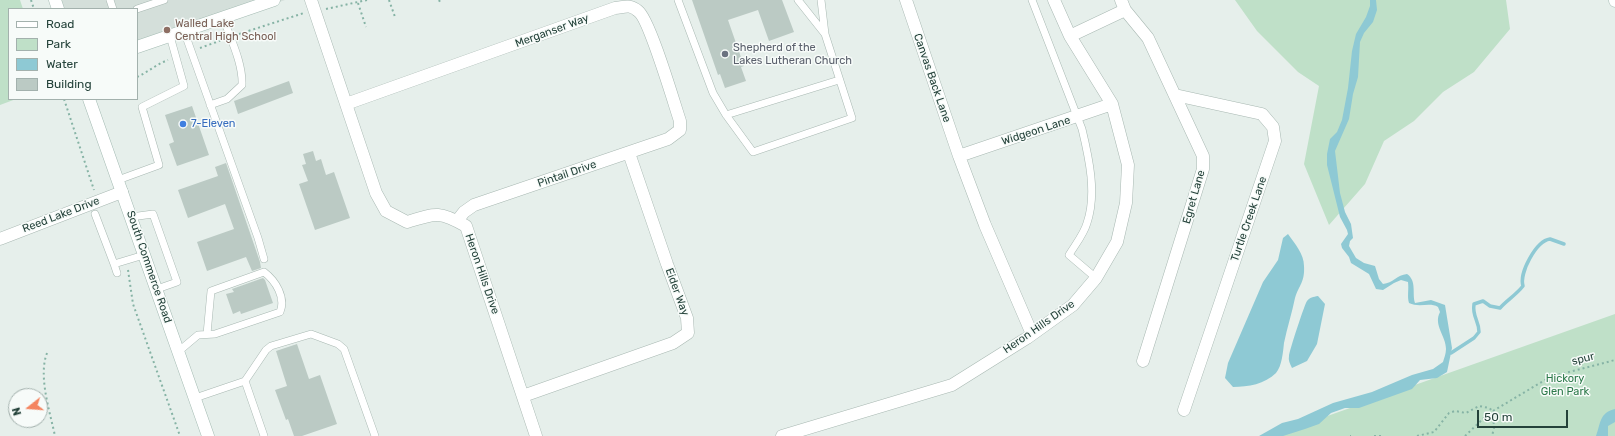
<!DOCTYPE html>
<style>
body{margin:0}
#map{position:relative;width:1615px;height:436px;overflow:hidden;background:#e6efeb;font-family:Rubik,sans-serif}
canvas{display:block}
.legend{position:absolute;left:8px;top:8px;width:130px;height:92px;box-sizing:border-box;background:#f7fbf9;border:1px solid #a3b1ad;margin:0;padding:5px 7px;list-style:none;font-size:12px;color:#24423a}
.legend li{display:flex;align-items:center;gap:8px;height:20px}
.legend b{width:20px;border:1px solid #a3b1ad}
.north{position:absolute;left:8px;top:388px;width:40px;height:40px;box-sizing:border-box;background:#f7fbf9;border:1px solid #a3b1ad;border-radius:50%;rotate:253deg;font-size:11px;font-weight:700;line-height:16px;text-align:center;color:#24423a}
.north::after{content:'';display:block;margin:auto;width:14px;height:18px;background:#f4845f;clip-path:polygon(50% 0,100% 100%,50% 72%,0 100%)}
.scale{position:absolute;left:1477px;top:410px;width:91px;height:18px;box-sizing:border-box;border:2px solid #24423a;border-top:0;padding-left:5px;font-size:12px;line-height:14px;white-space:nowrap;color:#24423a;-webkit-text-stroke:3px #f7fbf9;paint-order:stroke}
</style>
<div id="map">
<canvas width="1615" height="436"></canvas>
<ul class="legend">
<li><b style="height:5px;background:#fff"></b>Road</li>
<li><b style="height:11px;background:#bfe0c8"></b>Park</li>
<li><b style="height:11px;background:#8ec9d4"></b>Water</li>
<li><b style="height:11px;background:#bbcac4"></b>Building</li>
</ul>
<div class="north">N</div>
<div class="scale">50 m</div>
</div>
<script>
const g = document.querySelector('canvas').getContext('2d');
g.lineJoin = 'round';
function fillPath(path, color) {
  g.fillStyle = color;
  g.fill(path, 'evenodd');
}
function trace(path, color, width, dash) {
  g.strokeStyle = color;
  g.lineWidth = width;
  g.lineCap = dash ? 'butt' : 'round';
  g.setLineDash(dash || []);
  g.stroke(path);
}
function label(font, color, halo, rows, align = 'center') {
  g.font = font + ' Rubik,sans-serif';
  g.lineWidth = 3;
  g.setLineDash([]);
  g.textBaseline = 'middle';
  g.strokeStyle = halo;
  g.fillStyle = color;
  for (const [text, x, y, turn = 0] of rows) {
    g.save();
    g.translate(x, y);
    g.rotate((+turn || 0) * Math.PI / 180);
    g.textAlign = isNaN(turn) ? turn : align;
    if (halo) g.strokeText(text, 0, 0);
    g.fillText(text, 0, 0);
    g.restore();
  }
}
const built = new Path2D(`
 M54 0H285L137 51V9H57Z`);
const green = new Path2D(`
 M0 0H20L23 9H9V99H16L0 105Z
 M1235 0H1506L1510 29 1474 72 1443 92 1414 121 1384 141 1365 184 1329 225 1304 164 1319 86 1298 72 1257 31Z
 M1615 314V436H1271Z`);
const water = new Path2D(`
 M1370 0H1376L1377 10 1373 22 1364 33 1360 42 1358 77 1353 94 1349 119 1335 151 1340 193 1345 212 1351 224 1353 238 1350 241 1349 246 1356 258 1364 263 1375 266 1379 279 1383 284C1393 283 1397 275 1407 274 1417 281 1412 293 1415 303L1431 300 1445 305 1452 348 1447 372 1437 378 1420 380 1412 389 1359 408H1345L1331 413 1319 424 1305 429 1283 436H1259L1282 423 1298 419 1333 403 1372 392 1412 375 1433 369 1443 362C1444 358 1446 354 1446 349 1446 336 1433 325 1440 312L1438 307C1430 302 1419 308 1409 303 1407 296 1409 290 1408 282L1401 280 1394 283 1383 290 1376 289 1369 274 1351 263 1349 257 1342 248 1341 244 1348 234 1347 230 1340 217 1327 165V154L1330 139 1337 132 1342 120 1348 88 1352 51 1356 34 1366 17 1370 6Z
 M1288 234C1295 244 1304 254 1304 266 1305 282 1299 285 1295 298 1292 313 1287 328 1284 343 1283 352 1282 366 1276 373 1265 384 1248 387 1233 387L1225 378 1228 363 1263 282 1278 260 1283 238Z
 M1318 296 1325 304 1317 344 1307 361 1292 368C1290 364 1288 360 1289 356 1289 352 1305 303 1307 301 1310 297 1313 297 1318 296Z
 M1615 409V422L1608 426V436H1596C1601 423 1599 413 1615 409Z`);
const stream = new Path2D(`
 M1451 353 1474 338 1479 332C1479 320 1472 317 1474 304L1483 301 1490 306 1500 308C1507 300 1516 295 1523 286 1519 273 1536 241 1550 239L1564 244`);
const building = new Path2D(`
 M692 0H782L794 32 769 41 758 10 728 20 744 66 741 67 746 81 725 88 720 74 718 75Z
 M289 81 293 93 238 114 234 101Z
 M192 106 209 155 177 166 169 144 174 142 165 115Z
 M313 151 316 161 321 159 326 175 334 172 350 218 315 230 299 184 308 181 302 165 306 164 303 154Z
 M226 163 260 262 261 268 252 271 246 257 207 271 197 242 234 229 225 204 188 218 178 190 218 176 215 167Z
 M263 278 265 280 273 303 241 314 240 311 233 314 226 294 234 292 232 289Z
 M297 344 309 379 320 375 337 424 302 436H294L288 419 286 420 275 390 287 386 276 351Z`);
const path = new Path2D(`
 M31 0 34 9
 M389 0 395 17
 M439 0 440 2
 M358 3 366 27
 M326 9 367 0
 M239 34 304 13
 M200 48 222 40
 M137 77C148 72 157 64 168 60
 M64 99 94 190
 M128 270 133 304 180 436
 M47 353C38 376 50 412 55 436
 M1493 411 1550 377 1615 360
 M1350 436H1351
 M1374 436H1382
 M1417 436 1434 432 1449 413 1455 411 1466 413 1479 406 1489 408 1493 411 1494 428 1492 436
 M1465 436 1487 415 1490 417 1494 416`);
const lane = new Path2D(`
 M110 0 113 9
 M678 0 713 93 726 115 753 152 852 118 825 34 821 0
 M798 0 825 34
 M1032 0 1082 129C1089 158 1097 194 1087 223 1084 234 1075 245 1069 255L1096 278
 M137 9 164 0
 M184 31 258 238 264 259
 M210 105 227 99 242 85C243 63 230 38 223 17
 M726 115 839 80
 M118 180 159 165 142 107 184 86 170 36
 M95 214 114 264 144 255
 M131 217 153 214 177 282 157 289
 M114 264 117 273
 M179 351 198 335 215 334 280 312C286 298 276 281 264 272L211 291 207 334
 M245 381 264 436
 M195 398 245 381 266 350 271 346 311 334 338 344 344 349 375 436`);
const street = new Path2D(`
 M311 0 376 193 386 211 407 222C436 213 439 211 466 226L536 436
 M906 0 959 156 985 225 1032 334
 M1121 0 1125 10 1148 38 1203 156V169L1143 361
 M1070 36 1125 10
 M1175 95 1262 114 1273 127 1275 141 1184 410
 M346 104 615 8C625 7 630 4 638 11 649 18 674 103 680 121V130L668 139 474 205 464 212 457 221
 M959 156 1112 104
 M0 239 122 192
 M523 396 673 343 688 333 687 318 667 264 629 153
 M782 436 952 385 1027 338 1073 305 1096 278 1117 242 1126 203 1128 165 1112 104 1070 36 1054 0`);
const secondary = new Path2D(`
 M55 0 58 9
 M1615 0V1
 M137 47 274 0
 M89 99 208 436`);
const markers = [
 [167,30,4,"#8d6e63"],
 [725,54,4,"#6b7280"],
 [183,124,4,"#3f7fe0"]
];
const educationNames = [
 ["Walled Lake",175,24],
 ["Central High School",175,37]
];
const streetNames = [
 ["Merganser Way",552,31,-20],
 ["Canvas Back Lane",932,78,71],
 ["Widgeon Lane",1036,131,-18],
 ["Pintail Drive",567,174,-19],
 ["Egret Lane",1194,197,-74],
 ["Reed Lake Drive",61,215,-21],
 ["Turtle Creek Lane",1249,219,-71],
 ["South Commerce Road",149,267,71],
 ["Heron Hills Drive",482,274,71],
 ["Eider Way",677,292,70],
 ["Heron Hills Drive",1039,327,-35],
 ["spur",1583,359,-15]
];
const worshipNames = [
 ["Shepherd of the",733,48],
 ["Lakes Lutheran Church",733,61]
];
const shopNames = [
 ["7-Eleven",191,124]
];
const parkNames = [
 ["Hickory",1565,379],
 ["Glen Park",1565,392]
];
fillPath(built, '#d4dfda');
fillPath(green, '#bfe0c8');
fillPath(water, '#8ec9d4');
trace(stream, '#8ec9d4', 3.5);
fillPath(building, '#bbcac4');
trace(lane, '#a8b8b2', 8);
trace(street, '#a8b8b2', 13);
trace(secondary, '#a4bbb3', 13);
trace(path, '#86b3a5', 2, [2, 3]);
trace(lane, '#fff', 7);
trace(street, '#fff', 12);
trace(secondary, '#fff', 12);
for (const [x, y, r, color] of markers) {
  const dot = new Path2D();
  dot.arc(x, y, r, 0, 2 * Math.PI);
  g.fillStyle = color;
  g.fill(dot);
  trace(dot, '#f7fbf9', 1.5);
}
label('11px', '#785e54', '#f7fbf9', educationNames, 'left');
label('11px', '#24423a', '#f7fbf9', streetNames);
label('11px', '#5b616d', '#f7fbf9', worshipNames, 'left');
label('11px', '#366cbe', '#f7fbf9', shopNames, 'left');
label('11px', '#2d7a4b', '#f7fbf9', parkNames);
</script>
